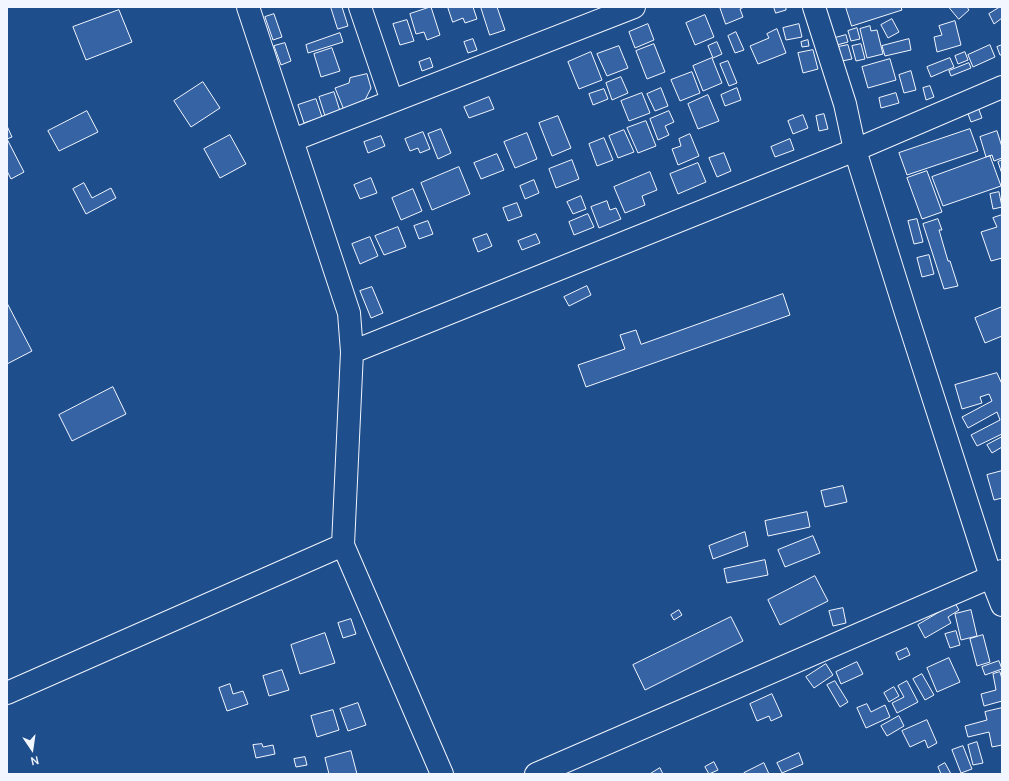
<!DOCTYPE html>
<style>
body{margin:0}
#map{position:relative;width:1009px;height:781px;overflow:hidden;background:#1f4e8c;font-family:Manrope,sans-serif}
canvas{display:block}
.frame{position:absolute;inset:0;border:8px solid #f2f6ff;pointer-events:none}
.north{position:absolute;left:12px;top:729px;width:40px;height:40px;-webkit-text-stroke:3px #1f4e8c;paint-order:stroke;rotate:167deg;font-size:11px;font-weight:700;line-height:16px;text-align:center;color:#f2f6ff}
.north::after{content:'';display:block;margin:auto;width:14px;height:18px;background:#f2f6ff;clip-path:polygon(50% 0,100% 100%,50% 72%,0 100%)}
</style>
<div id="map">
<canvas width="1009" height="781"></canvas>
<div class="frame"></div>
<div class="north">N</div>
</div>
<script>
const g = document.querySelector('canvas').getContext('2d');
g.lineJoin = 'round';
function fillPath(path, color) {
  g.fillStyle = color;
  g.fill(path, 'evenodd');
}
function trace(path, color, width, dash) {
  g.strokeStyle = color;
  g.lineWidth = width;
  g.lineCap = dash ? 'butt' : 'round';
  g.setLineDash(dash || []);
  g.stroke(path);
}
const building = new Path2D(`
 M331 7H342L348 26 338 29Z
 M431 7 440 35 427 40 424 32 416 34 410 14Z
 M448 7H473L477 19 465 23 463 18 453 22Z
 M481 7H497L505 30 490 35Z
 M720 7H744L740 9 743 17 726 24Z
 M774 7H786V10L776 13Z
 M846 7H901L902 10 852 26Z
 M949 7H967L969 10 959 19Z
 M1000 7H1002V18L994 24 989 14Z
 M119 10 132 42 86 60 73 27Z
 M274 14 282 37 273 40 265 17Z
 M705 15 714 37 695 45 686 23Z
 M892 19 899 32 888 38 881 25Z
 M407 20 414 41 400 45 393 24Z
 M955 21 961 45 937 52 934 37 942 35 939 26Z
 M648 24 654 40 635 48 629 32Z
 M799 24 802 37 786 40 783 28Z
 M870 26 871 31 877 30 883 54 867 58 860 29Z
 M857 28 860 39 851 41 848 31Z
 M777 29 786 53 758 64 750 46 769 38 767 34Z
 M736 32 744 50 735 53 728 36Z
 M340 33 343 42 308 53 306 45Z
 M846 35 848 42 837 45 835 38Z
 M473 39 477 50 468 53 464 42Z
 M909 39 911 50 885 56 882 46Z
 M808 40 809 46 802 47 801 42Z
 M717 42 722 54 713 58 708 46Z
 M285 43 291 61 281 65 274 46Z
 M654 44 665 72 647 79 636 51Z
 M861 44 865 59 856 61 852 46Z
 M848 45 852 59 842 61 838 47Z
 M990 45 995 57 973 67 968 55Z
 M1002 45V55H1000L997 47Z
 M619 46 628 68 607 76 597 54Z
 M332 48 340 71 321 77 314 54Z
 M813 50 818 69 803 73 798 53Z
 M591 52 602 80 579 89 568 62Z
 M965 52 968 60 958 64 955 56Z
 M430 58 433 67 422 71 419 62Z
 M712 58 722 83 703 91 693 66Z
 M950 58 954 67 931 77 927 67Z
 M890 59 896 80 868 88 862 67Z
 M728 61 737 83 729 86 720 64Z
 M969 63 971 68 951 76 949 71Z
 M911 71 916 90 904 93 899 75Z
 M692 72 700 93 680 101 671 80Z
 M367 74 371 88 364 102 344 110 335 88 349 83 350 78Z
 M621 77 628 93 612 100 606 83Z
 M203 82 220 108 191 127 174 101Z
 M930 86 934 97 926 100 923 88Z
 M661 88 668 106 655 111 647 94Z
 M737 88 741 100 725 106 721 95Z
 M604 89 608 99 593 105 589 94Z
 M334 92 340 111 325 116 319 97Z
 M642 93 650 113 629 121 621 101Z
 M896 93 899 103 881 108 879 98Z
 M708 95 719 121 698 129 688 104Z
 M489 97 494 109 469 118 464 107Z
 M316 99 322 117 304 123 298 105Z
 M978 107 982 118 971 122 967 111Z
 M87 111 98 132 59 151 48 131Z
 M669 111 674 122 665 126 669 135 658 140 650 119Z
 M824 114 828 129 819 131 816 116Z
 M803 115 808 128 793 134 788 121Z
 M558 116 571 148 552 156 539 123Z
 M646 121 656 146 638 153 627 128Z
 M7 126 12 137 7 139 24 172 11 179 7 171Z
 M441 129 451 153 438 159 428 134Z
 M970 129 978 151 907 175 899 153Z
 M624 130 634 152 618 158 609 136Z
 M997 131 1002 147V158L994 161 992 155 986 157 980 137Z
 M423 132 430 149 420 153 418 148 410 151 405 139Z
 M527 133 537 159 515 168 504 142Z
 M690 134 699 156 678 165 672 149 681 146 679 139Z
 M230 135 246 164 220 178 204 149Z
 M381 136 385 146 368 153 364 142Z
 M604 138 613 160 597 166 589 144Z
 M790 139 794 150 775 157 771 147Z
 M724 153 731 171 717 177 709 158Z
 M497 154 504 170 481 179 474 163Z
 M990 156 1001 186 943 206 932 177Z
 M572 160 579 179 556 188 549 169Z
 M1002 160V174L998 162Z
 M698 163 706 182 678 194 670 174Z
 M459 167 470 194 432 210 421 183Z
 M927 171 942 212 922 219 907 178Z
 M650 172 657 190 642 196 645 205 625 213 614 187Z
 M371 178 377 193 360 199 354 185Z
 M534 180 539 193 525 199 520 186Z
 M84 183 92 198 111 188 116 198 86 214 73 189Z
 M413 189 422 211 401 220 392 198Z
 M999 192 1002 207 993 209 990 194Z
 M581 196 586 209 573 214 567 202Z
 M607 201 610 210 616 208 621 219 599 228 591 207Z
 M517 203 522 216 508 221 503 208Z
 M588 214 594 227 574 235 569 222Z
 M1002 215V258L991 261 981 232 997 227 993 218Z
 M917 219 923 242 914 244 908 221Z
 M938 219 942 230H939L948 261H950L958 286 944 289 923 224Z
 M428 221 433 234 419 239 414 226Z
 M398 227 406 247 384 255 375 236Z
 M487 234 492 246 478 252 473 239Z
 M536 234 540 243 522 250 518 241Z
 M370 237 378 256 360 264 352 244Z
 M929 255 934 274 922 277 917 258Z
 M587 286 591 295 569 306 564 297Z
 M372 287 383 313 371 318 360 291Z
 M783 294 790 315 586 387 578 365 625 349 620 335 636 330 641 344Z
 M7 303 32 351 7 364Z
 M1002 307V336L985 343 975 318Z
 M997 373 1002 384V434L977 446 971 435 1000 420 997 412 968 428 962 417 992 401 989 394 980 397 982 403 962 409 955 385Z
 M113 387 126 414 72 441 59 415Z
 M1002 437V447L992 453 987 445Z
 M1002 471V498L994 500 987 475Z
 M843 486 847 502 825 507 821 491Z
 M807 512 810 527 768 536 765 521Z
 M745 532 748 546 713 559 709 546Z
 M813 536 820 553 785 567 778 550Z
 M765 560 768 575 727 583 724 569Z
 M815 576 828 601 780 625 768 600Z
 M955 603 959 610 948 617 951 623 925 638 918 625Z
 M843 608 846 623 833 626 829 611Z
 M679 610 682 615 674 620 671 615Z
 M971 610 977 636 961 640 955 614Z
 M731 617 743 641 645 690 633 665Z
 M351 619 356 634 343 638 338 623Z
 M956 631 960 645 950 648 945 634Z
 M325 633 335 663 300 674 291 645Z
 M983 635 990 662 977 666 970 639Z
 M907 648 910 655 899 660 896 653Z
 M949 658 960 682 937 692 927 668Z
 M999 661 1002 669 985 675 982 667Z
 M857 662 863 674 841 684 836 672Z
 M826 664 833 675 814 688 806 677Z
 M282 670 289 690 269 696 263 676Z
 M1000 672 1002 679V701L984 706 981 694 996 690 993 674Z
 M922 674 934 695 925 700 913 679Z
 M835 681 848 702 840 707 827 685Z
 M907 681 918 702 897 713 892 703 904 697 898 686Z
 M230 684 233 694 243 691 248 704 227 711 219 688Z
 M894 687 899 696 889 702 884 693Z
 M772 694 782 716 771 721 769 716 757 721 750 704Z
 M358 703 366 725 348 731 340 709Z
 M867 704 871 712 885 705 890 717 866 728 857 708Z
 M1002 708V745L992 747 989 732 968 737 965 726 987 720 985 712Z
 M333 710 339 730 317 737 311 716Z
 M899 716 904 726 887 736 881 726Z
 M927 720 937 743 928 748 925 740 910 747 902 731Z
 M977 742 983 763 973 765 968 745Z
 M262 744 263 747 273 745 275 754 256 758 253 745Z
 M963 746 972 769 961 773 952 750Z
 M351 751 357 774H329L325 758Z
 M799 753 803 764 782 773 777 763Z
 M305 757 307 765 296 767 294 759Z
 M714 762 718 770 709 774 705 767Z
 M764 763 769 774H744V773Z
 M945 763 951 774H941L938 767Z
 M660 768 663 774H650Z`);
const minor = new Path2D(`
 M248 7 349 313 352 352 343 545 442 774
 M360 7 392 101
 M814 7 845 104 855 150 906 313 991 577 1002 605
 M293 140 634 7
 M352 352 855 150 1002 87
 M7 693 343 545
 M536 774 991 577 1002 571`);
fillPath(building, '#3563a3');
trace(building, '#f2f6ff', 1);
trace(minor, '#f2f6ff', 24);
trace(minor, '#1f4e8c', 22);
</script>
